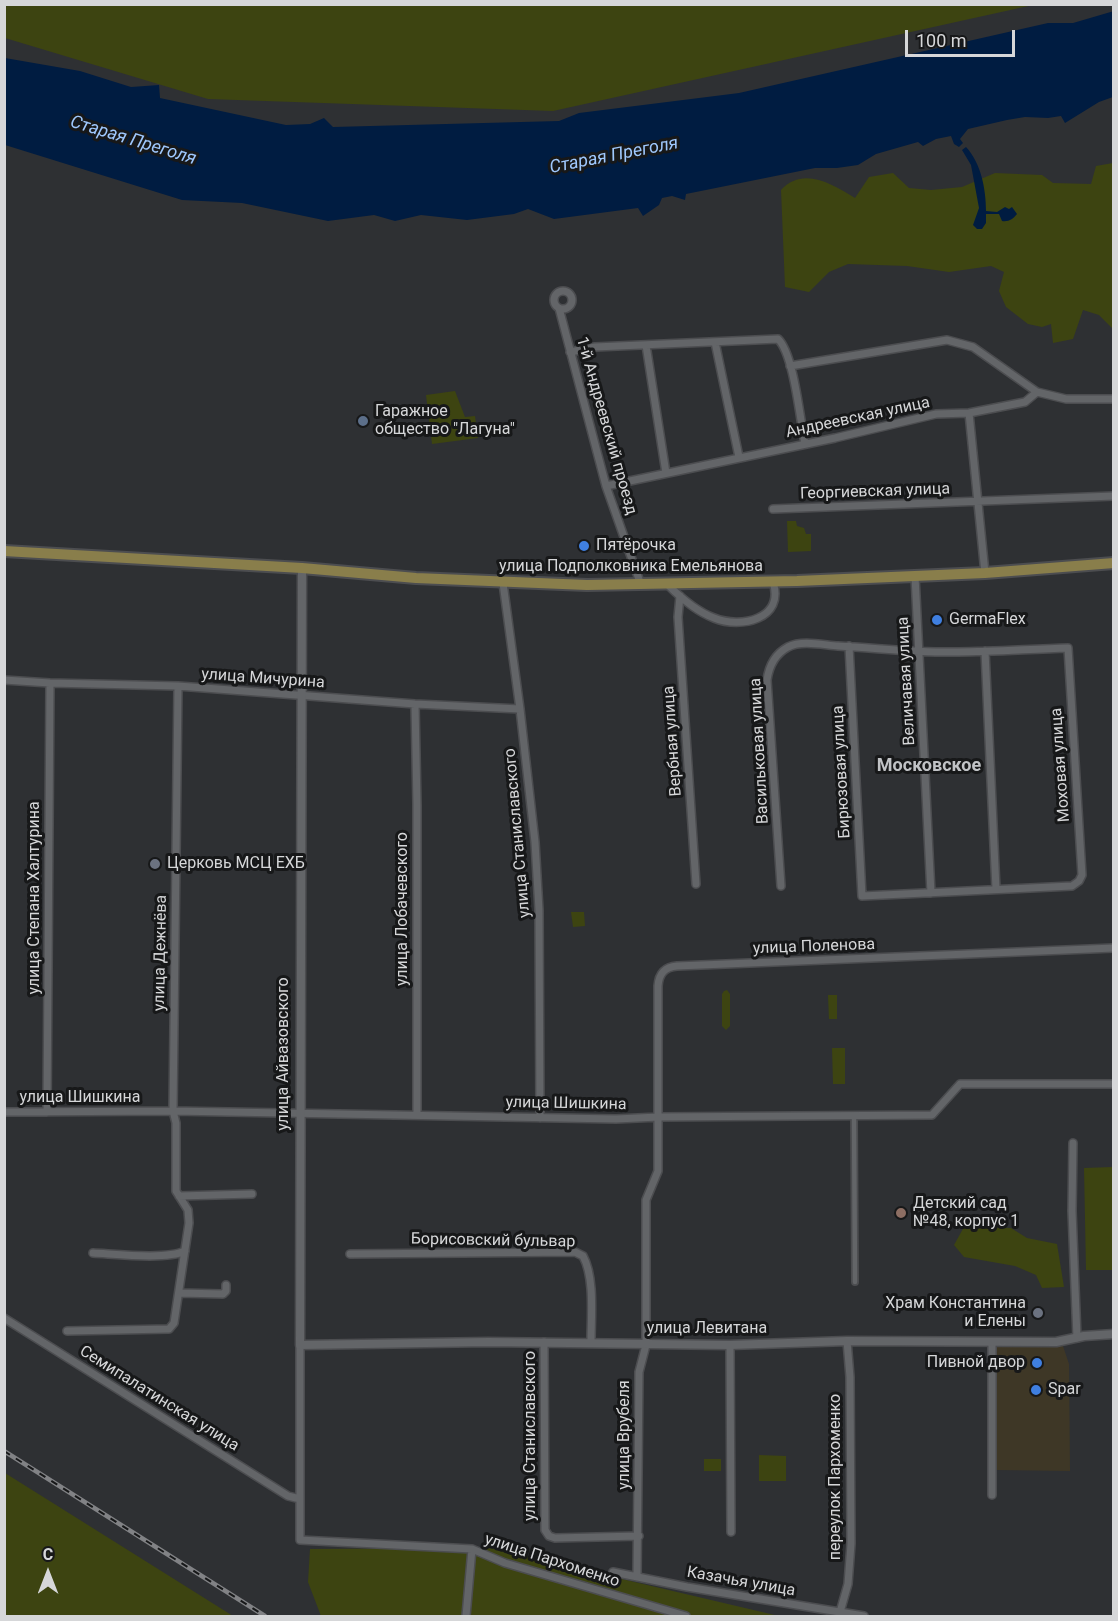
<!DOCTYPE html>
<meta charset="utf-8">
<style>
body{margin:0}
#map{position:relative;width:1118px;height:1621px;overflow:hidden;background:#2e3033;font-family:Roboto,sans-serif}
canvas{display:block}
.frame{position:absolute;inset:0;border:6px solid #d6d7d9;pointer-events:none}
.north{position:absolute;left:18px;top:1543px;width:60px;height:60px;-webkit-text-stroke:4px #171819;paint-order:stroke;rotate:0deg;font-size:16px;font-weight:700;line-height:24px;text-align:center;color:#d6d7d9}
.north::after{content:'';display:block;margin:auto;width:21px;height:27px;background:#d6d7d9;clip-path:polygon(50% 0,100% 100%,50% 72%,0 100%)}
.scale{position:absolute;left:905px;top:30px;width:110px;height:27px;box-sizing:border-box;border:3px solid #d6d7d9;border-top:0;padding-left:8px;font-size:18px;line-height:21px;white-space:nowrap;color:#d6d7d9;-webkit-text-stroke:4px #171819;paint-order:stroke}
</style>
<div id="map">
<canvas width="1118" height="1621"></canvas>
<div class="frame"></div>
<div class="north">С</div>
<div class="scale">100 m</div>
</div>
<script>
const g = document.querySelector('canvas').getContext('2d');
g.lineJoin = 'round';
function fillPath(path, color) {
  g.fillStyle = color;
  g.fill(path, 'evenodd');
}
function trace(path, color, width, dash) {
  g.strokeStyle = color;
  g.lineWidth = width;
  g.lineCap = dash ? 'butt' : 'round';
  g.setLineDash(dash || []);
  g.stroke(path);
}
function label(font, color, halo, rows, align = 'center') {
  g.font = font + ' Roboto,sans-serif';
  g.lineWidth = 6;
  g.setLineDash([]);
  g.textBaseline = 'middle';
  g.strokeStyle = halo;
  g.fillStyle = color;
  for (const [text, x, y, turn = 0] of rows) {
    g.save();
    g.translate(x, y);
    g.rotate((+turn || 0) * Math.PI / 180);
    g.textAlign = isNaN(turn) ? turn : align;
    if (halo) g.strokeText(text, 0, 0);
    g.fillText(text, 0, 0);
    g.restore();
  }
}
const commercial = new Path2D(`
 M995 1346H1063L1069 1364 1070 1471 995 1470Z`);
const green = new Path2D(`
 M4 5 5 4 1033 5 553 111 208 99 5 38Z
 M1113 163V329L1099 315 1083 310 1073 339 1053 343 1051 324 1042 327 1028 324 1006 307 999 291 1004 272 991 266 949 272 907 266 848 264 829 272 809 292 785 287 781 190C803 166 832 184 855 198L869 177 893 173 909 188 931 190 962 187 995 173 1042 175 1053 183 1091 184 1096 166Z
 M455 391 465 417 475 416 478 438 432 444 426 395Z
 M787 521H796L797 526 804 528 806 534H811V551L788 552Z
 M571 912H584L585 926 573 927Z
 M727 990 730 994V1026L726 1030 722 1026V994L724 991Z
 M828 995H837V1019H829Z
 M832 1048H845V1084H833Z
 M1113 1167V1270H1086L1084 1168Z
 M964 1227 1011 1228 1027 1238 1057 1244 1064 1287 1042 1288 1036 1275 1015 1266 964 1257 954 1245Z
 M759 1455 786 1456V1481H759Z
 M704 1459H721V1471H704Z
 M5 1473 233 1616H5Z
 M490 1548 779 1616H321L308 1582 310 1549Z`);
const water = new Path2D(`
 M1114 11 1113 97 1099 102 1065 123 1061 116 1048 118 1025 117 1007 120 968 129 960 139 963 143 959 147 954 144 951 136 936 139 923 146 918 142 876 154 858 165 837 168H815L686 194 685 200 672 196 662 198 659 205 643 216 638 208 554 219 528 209 514 214 467 220 421 215 395 221 374 215 328 221 242 203 182 200 5 145V58L80 71 131 87 159 85 160 98 286 125 310 124 324 118 333 127 559 121 579 113 739 93 1048 23H1073Z
 M966 147C981 163 986 189 986 211L997 212 1005 207 1009 209 1012 207 1017 214C1013 219 1009 222 1002 221L999 214H986V223L982 229H977L973 225 979 208 971 165 962 150Z`);
const pedestrian = new Path2D(`
 M854 1116 855 1282`);
const minor = new Path2D(`
 M554 300a9 9 0 1 1 18 0a9 9 0 1 1-18 0Z
 M559 308 606 486 641 585
 M715 342 739 457
 M646 345 666 473
 M570 352 595 347 778 339C794 354 800 420 805 444
 M790 366 947 340 973 347 1037 392
 M969 413 985 573
 M606 486 835 438 936 414 969 413 1025 402 1037 392 1066 399H1114
 M773 509 1114 496
 M915 576 931 893
 M503 583 520 709 535 842 539 910 540 1118
 M668 585C680 597 698 612 714 618 741 629 785 619 773 582
 M680 596 678 617 696 884
 M985 651 996 889
 M4 680 50 683 178 686 415 704 520 709
 M415 704 417 805V1115
 M781 886 767 680C769 666 775 654 788 647 802 640 823 645 838 646 878 648 918 653 958 652 994 652 1031 649 1068 648L1082 875 1079 881 1072 886 862 896 849 646
 M4 1112 173 1111 616 1119 659 1117 932 1115 960 1084H1114
 M47 1112 50 683
 M1073 1143 1072 1211 1077 1338
 M179 1196 252 1194
 M93 1253C115 1254 166 1260 185 1251
 M350 1254 575 1252 583 1256C595 1278 591 1317 591 1342
 M179 1293 223 1294 226 1291V1285
 M4 1318 288 1496 300 1499
 M67 1331 169 1329 174 1323 189 1223 188 1210 176 1191V1123L173 1111 178 686
 M544 1342 545 1530 549 1536 555 1538 639 1536
 M300 1345V1540L472 1549 505 1563 686 1616
 M730 1345 731 1532
 M992 1495V1342
 M613 1572 687 1587 864 1616
 M637 1577 639 1372 646 1345V1200L658 1171V986C659 973 665 967 677 966L1114 948
 M840 1612 848 1584 851 1544 850 1377 847 1341
 M466 1616 472 1549`);
const tertiary = new Path2D(`
 M302 568 300 1345 488 1342 730 1345 847 1341 1056 1342 1084 1336 1114 1334`);
const primary = new Path2D(`
 M4 551 302 568 416 578 587 585 797 581 985 573 1114 563`);
const rail = new Path2D(`
 M4 1451 265 1616`);
const markers = [
 [363,421,6,"#5c6f8a"],
 [584,546,6,"#3f7fe0"],
 [937,620,6,"#3f7fe0"],
 [155,864,6,"#6b7280"],
 [901,1213,6,"#8d6e63"],
 [1038,1313,6,"#6b7280"],
 [1037,1363,6,"#3f7fe0"],
 [1036,1390,6,"#3f7fe0"]
];
const poiNames = [
 ["Гаражное",375,412],
 ["общество \"Лагуна\"",375,430],
 ["Пятёрочка",596,546],
 ["GermaFlex",949,620],
 ["Церковь МСЦ ЕХБ",167,864],
 ["Детский сад",913,1204],
 ["№48, корпус 1",913,1222],
 ["Храм Константина",1026,1304,"right"],
 ["и Елены",1026,1322,"right"],
 ["Пивной двор",1025,1363,"right"],
 ["Spar",1048,1390]
];
const streetNames = [
 ["Андреевская улица",858,418,-12],
 ["1-й Андреевский проезд",606,426,74],
 ["Георгиевская улица",875,492,-2],
 ["улица Подполковника Емельянова",631,567],
 ["улица Мичурина",263,679,4],
 ["Величавая улица",907,681,-93],
 ["Вербная улица",673,741,-94],
 ["Васильковая улица",760,751,-93],
 ["Моховая улица",1061,765,-94],
 ["Бирюзовая улица",842,772,-93],
 ["улица Станиславского",518,833,-95],
 ["улица Степана Халтурина",35,898,-90],
 ["улица Лобачевского",403,909,-90],
 ["улица Поленова",814,947,-2],
 ["улица Дежнёва",161,953,-89],
 ["улица Айвазовского",284,1054,-90],
 ["улица Шишкина",80,1098],
 ["улица Шишкина",566,1104,1],
 ["Борисовский бульвар",493,1241,1],
 ["улица Левитана",707,1329],
 ["Семипалатинская улица",159,1399,32],
 ["улица Врубеля",625,1435,-90],
 ["улица Станиславского",531,1436,-90],
 ["переулок Пархоменко",836,1477,-90],
 ["улица Пархоменко",552,1561,18],
 ["Казачья улица",741,1582,10]
];
const waterNames = [
 ["Старая Преголя",133,141,17],
 ["Старая Преголя",614,156,-11]
];
const neighbourhoodNames = [
 ["Московское",929,766]
];
fillPath(commercial, '#3e3726');
fillPath(green, '#3d4411');
fillPath(water, '#001c41');
trace(pedestrian, '#4c4d50', 8);
trace(minor, '#4c4d50', 10);
trace(tertiary, '#4c4d50', 11);
trace(primary, '#4c4d50', 14);
trace(pedestrian, '#636568', 4.5);
trace(minor, '#636568', 7);
trace(tertiary, '#636568', 8);
trace(primary, '#897e4b', 10);
trace(rail, '#818285', 4.5);
trace(rail, '#171819', 2, [7]);
for (const [x, y, r, color] of markers) {
  const dot = new Path2D();
  dot.arc(x, y, r, 0, 2 * Math.PI);
  g.fillStyle = color;
  g.fill(dot);
  trace(dot, '#171819', 2);
}
label('16px', '#d6d7d9', '#171819', poiNames, 'left');
label('16px', '#d6d7d9', '#171819', streetNames);
label('italic 18px', '#9fc8fd', '#171819', waterNames);
label('bold 18px', '#c1c3c6', '#171819', neighbourhoodNames);
</script>
